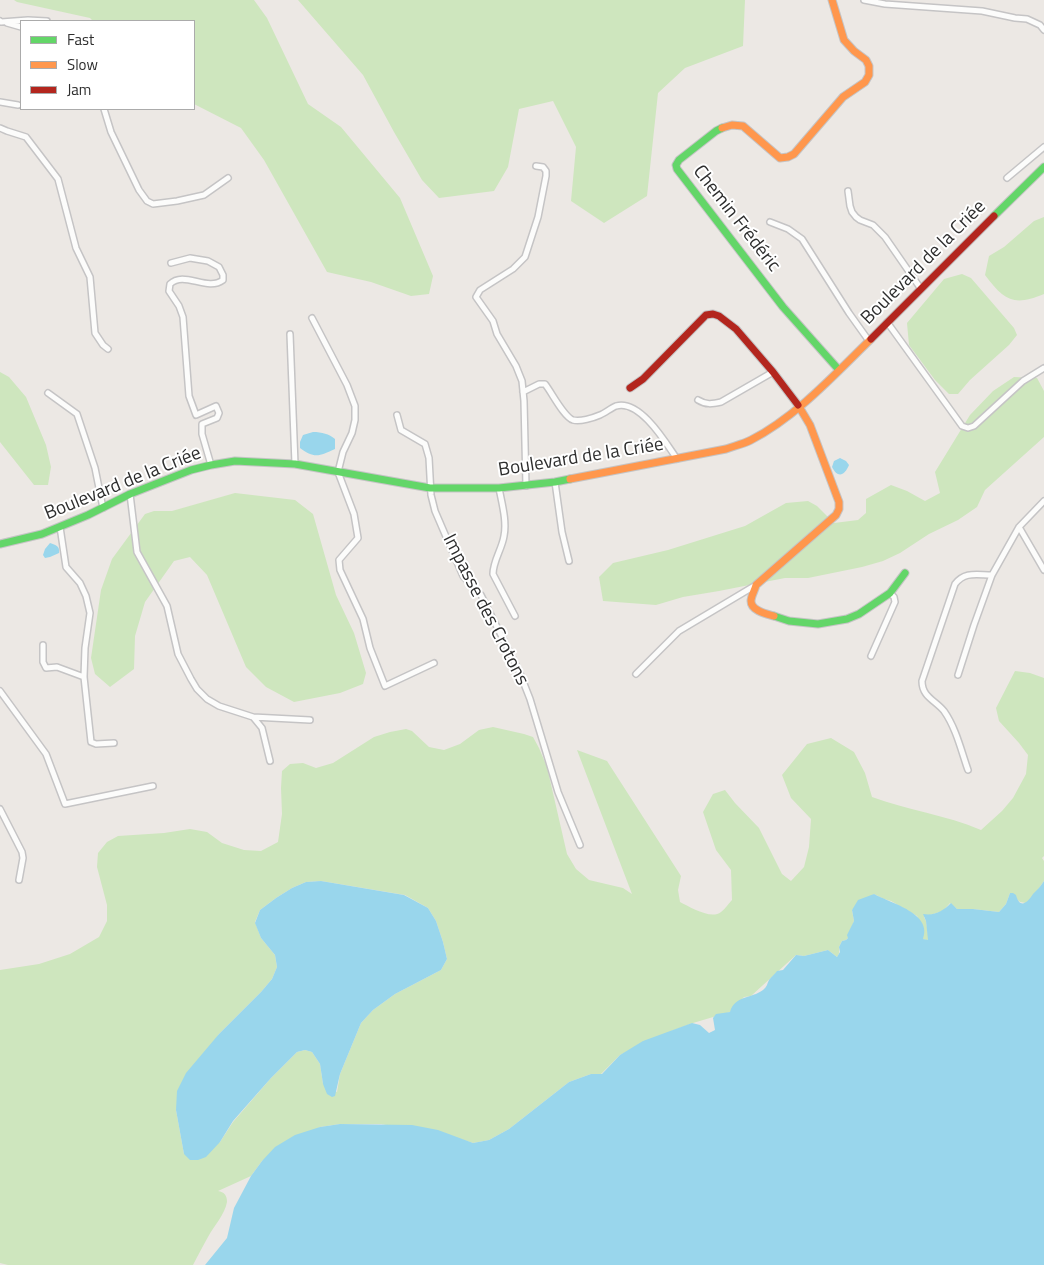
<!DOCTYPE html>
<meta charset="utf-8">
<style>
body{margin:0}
#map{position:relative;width:1044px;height:1265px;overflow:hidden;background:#ece8e4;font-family:"Titillium Web",sans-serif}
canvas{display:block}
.legend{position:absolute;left:20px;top:20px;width:175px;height:90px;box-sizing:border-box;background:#fff;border:1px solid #ababab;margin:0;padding:6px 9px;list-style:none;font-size:15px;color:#2e2e2e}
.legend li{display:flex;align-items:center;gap:10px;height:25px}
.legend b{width:25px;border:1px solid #ababab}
</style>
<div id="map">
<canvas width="1044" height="1265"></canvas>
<ul class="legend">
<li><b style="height:6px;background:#63d668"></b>Fast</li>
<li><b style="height:6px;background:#ff974d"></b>Slow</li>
<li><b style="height:6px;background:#b3261e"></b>Jam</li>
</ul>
</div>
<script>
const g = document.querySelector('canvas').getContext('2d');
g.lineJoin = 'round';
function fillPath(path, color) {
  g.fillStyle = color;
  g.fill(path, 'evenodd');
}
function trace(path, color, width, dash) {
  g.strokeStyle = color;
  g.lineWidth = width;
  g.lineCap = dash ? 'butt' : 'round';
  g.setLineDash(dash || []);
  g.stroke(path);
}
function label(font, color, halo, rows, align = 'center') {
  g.font = font + ' "Titillium Web",sans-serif';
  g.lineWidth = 4;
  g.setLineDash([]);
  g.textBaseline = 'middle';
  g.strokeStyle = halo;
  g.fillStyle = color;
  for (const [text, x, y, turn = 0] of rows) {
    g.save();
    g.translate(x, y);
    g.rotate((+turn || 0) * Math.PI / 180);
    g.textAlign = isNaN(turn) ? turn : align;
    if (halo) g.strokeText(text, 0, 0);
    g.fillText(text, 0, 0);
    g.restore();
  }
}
const green = new Path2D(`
 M14 0H254L267 18 308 104 341 127 400 198 433 276 429 294 411 296 371 282 327 272 264 160 241 128 194 104V21H93L90 18 17 2Z
 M298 0H745L743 46 685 68 658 93 647 196 604 223 571 201 576 147 553 101 519 109 508 167 494 191 439 198 422 180 394 132 363 75Z
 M1044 217V294C1013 307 1004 300 985 275L989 256 1004 247 1034 221Z
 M962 274 971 278 1014 328 1017 335 1009 345 970 380 958 394H949L935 380 909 345 907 323 944 279Z
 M0 372 9 377 26 397 46 445 51 467 48 485H34L0 442Z
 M1014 377 1037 378 1044 391V437L985 490 977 507 958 520 929 534 900 553 883 561 862 567 808 578H785L719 591 683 597 656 605 603 601 599 577 613 563 668 550 745 526 786 503 808 501 817 506 834 523 858 520 866 513V499L891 485 907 491 925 501 940 493 935 472 970 415 993 391Z
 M235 493 295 500 313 514 336 595 354 633 366 673 363 684 340 693 294 702 266 687 246 667 207 575 190 557 174 561 145 602 135 636 134 669 110 687 95 674 91 658 101 590 112 559 145 514 154 511H172Z
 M1015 671 1030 673 1044 678V856L1042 858 1044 861V881L1030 901 1026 903 1020 902 1010 893 1006 904 999 912 973 909H957L950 903 943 911 924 917 926 921 929 941 923 939 919 920 917 916 891 901 884 899 874 894 852 910 854 921 848 938 846 940 842 941 839 947C839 951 840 954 837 957L828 950 804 956 796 955 751 996 744 997 730 1012 693 1023 669 1032 620 1055 601 1074H591L569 1082 509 1129 489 1140 473 1143 457 1138 381 1124H340L320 1127 262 1161 251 1176 218 1191C224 1192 227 1195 227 1202 225 1214 214 1226 208 1237 203 1246 198 1255 193 1265H8L0 1263V970L39 964 70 954 99 937 107 921V905L97 867 98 853 107 842 118 836 164 833 190 829 207 832 222 843 244 850 261 851 278 842 282 814 281 788 282 771 290 764 303 763 316 768 333 763 374 737 390 732 406 729 412 731 429 747 444 750 460 744 479 730 493 727 524 734 533 737 539 748 547 767 567 854 576 869 589 880 623 888 632 894 577 750 607 761 681 876 678 890 680 902C690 907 711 920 721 912 725 909 728 904 732 900L731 870 716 850 703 812 713 794 725 790 735 803 759 828 782 874 791 881 804 867 809 847 811 819 791 798 782 775 807 744 831 738 854 752 865 773 872 797C907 810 946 815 981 830L1002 811 1013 798 1026 774 1028 755 1019 743 999 721 996 708ZM321 881 405 895 428 908 436 921 443 942 447 959 441 970 395 994 373 1010 361 1023 340 1074 337 1092 323 1084 320 1064 312 1052 305 1050 297 1052 271 1078 233 1122 220 1142 184 1154 176 1110 219 1034 261 992 272 979 277 967 275 955 261 938 255 922 260 910 276 898 292 888 306 882Z`);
const water = new Path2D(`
 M313 432C322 432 329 434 335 439V449C320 456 314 459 300 448V442L303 435Z
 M840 458 846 461 849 465C845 475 838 479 832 467L834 461Z
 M50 543C56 545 60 546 59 553L50 557 45 558 43 555 45 549Z
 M321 881 404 895 428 908 436 921 443 942 447 959 441 970 395 994 373 1010 361 1023 340 1074 335 1096 332 1097 327 1094 323 1084 320 1064 312 1052 305 1050 297 1052 271 1078 233 1121 220 1142 206 1157 198 1160H190L184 1154 176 1110 177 1091 186 1073 219 1034 261 992 272 979 277 967 275 955 261 938 255 923 260 910 276 898 292 888 306 882Z
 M1044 881V1265H205L227 1238 234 1208 251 1176 262 1161 275 1147 295 1135 320 1127 340 1124 412 1125 438 1130 473 1143 489 1140 509 1129 569 1082 591 1074H602L620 1055 643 1041 692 1023 700 1025 709 1033 715 1030 713 1018 716 1014 730 1012C735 995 751 999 763 990 767 987 767 984 769 980 771 977 775 974 777 971L783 970 796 955 804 956 828 950 837 957 840 952 839 947 842 941 846 940 848 938 847 935 854 921 852 910 858 900 874 894C890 903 933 913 923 939L928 940 926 921 923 914C935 916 943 911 951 903L957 909H973L999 912 1006 904 1010 893H1013L1016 895C1020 910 1028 902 1033 894 1037 890 1041 886 1044 881Z`);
const street = new Path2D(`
 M864 0 885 4 982 11 1015 18 1027 19 1040 25 1044 30
 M0 21 1 22 28 20 47 21
 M7 23 21 27
 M0 102 18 105
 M104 109 111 132 139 190 147 201 153 204 177 201 204 195 228 178
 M0 128 7 131 26 137 58 179 76 248 90 277 95 333 103 345 108 349
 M1007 178 1044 147
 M848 191 850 206 852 212 856 217 860 220 873 225 885 237 921 289
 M770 222 788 229 802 239 849 313 869 341
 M171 263 190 258 208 261 219 267 223 275V280C207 292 184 270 170 284L169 291 179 306 183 317 189 396 196 415 216 406 219 413 217 418 202 424V434L211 465
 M312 318 347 385 355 406V420L352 433 343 452 338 472 354 514 358 538 339 560 340 570 363 619 370 648 385 686 434 663
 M887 322 962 426 968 428 974 426 1023 381 1044 368
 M290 334 295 464
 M523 392 539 384H545C552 393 564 417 573 420 580 422 593 418 600 415 605 413 611 408 616 406 640 399 666 443 677 459
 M48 393 77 414 95 468 103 508
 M698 400C706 405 712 404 721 402L773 372
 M397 415 401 430 425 444 429 458 431 495 435 511 463 576 481 595 519 671 530 699 558 792 580 845
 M555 482 562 532 569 561
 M526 486 524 401 522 381 516 366 497 334 493 321 476 297 480 290 513 269 525 257 538 217 546 176V171L543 167 536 166
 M499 488C502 504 507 521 504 536 502 549 493 561 493 574L515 616
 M130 494 137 552 167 606 178 654 191 679 197 689 207 699 219 706 253 717 262 728 270 761
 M60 527 66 567 80 583 86 596 90 613 85 648 84 677 91 742 96 744 114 743
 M1019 527 1044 570
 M43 645V662L46 668 57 667 84 677
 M871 656 895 602 894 597 890 593
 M636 674 679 631 756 585
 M958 675 974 625 992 575 1019 527 1044 501
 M0 691 46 754 65 804 153 786
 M253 717 310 720
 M968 770C961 750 956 728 944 711 935 700 922 697 922 681L955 584C965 571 977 575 992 575
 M0 809 22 852 23 858 19 880`);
const fast = new Path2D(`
 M722 128 716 131 679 160 676 165 677 169 783 307 839 370
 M994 216 1044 167
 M0 544 42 534 88 515 130 494 191 470 211 465 235 461 295 464 430 488H499L555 482 570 479
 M774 616 789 621 818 624 847 619 859 614 890 593 905 573`);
const slow = new Path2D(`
 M722 128 732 125 743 126 780 158 788 157 794 154 843 97 865 82 869 75V66L866 60 854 51 844 40 832 0
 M570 479 726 449C734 446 743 444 751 440 796 417 835 374 871 339
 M774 616C767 614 751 611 751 601 751 596 755 590 756 585L836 515 839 509V502L810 425 798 405`);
const jam = new Path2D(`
 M871 339 994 216
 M630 388 643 379 706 315 713 314 719 316 736 329 773 372 798 405`);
const streetNames = [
 ["Chemin Frédéric",736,219,52],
 ["Boulevard de la Criée",924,263,-45],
 ["Boulevard de la Criée",581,458,-9],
 ["Boulevard de la Criée",123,484,-22],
 ["Impasse des Crotons",485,610,63]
];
fillPath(green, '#cee6be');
fillPath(water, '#99d6ec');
trace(street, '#c5c4c5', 8);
trace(fast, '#c5c4c5', 9);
trace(slow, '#c5c4c5', 9);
trace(jam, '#c5c4c5', 9);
trace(street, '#fcfcfb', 5);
trace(fast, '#63d668', 7);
trace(slow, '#ff974d', 7);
trace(jam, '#b3261e', 7);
label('19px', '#2e2e2e', '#fff', streetNames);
</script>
